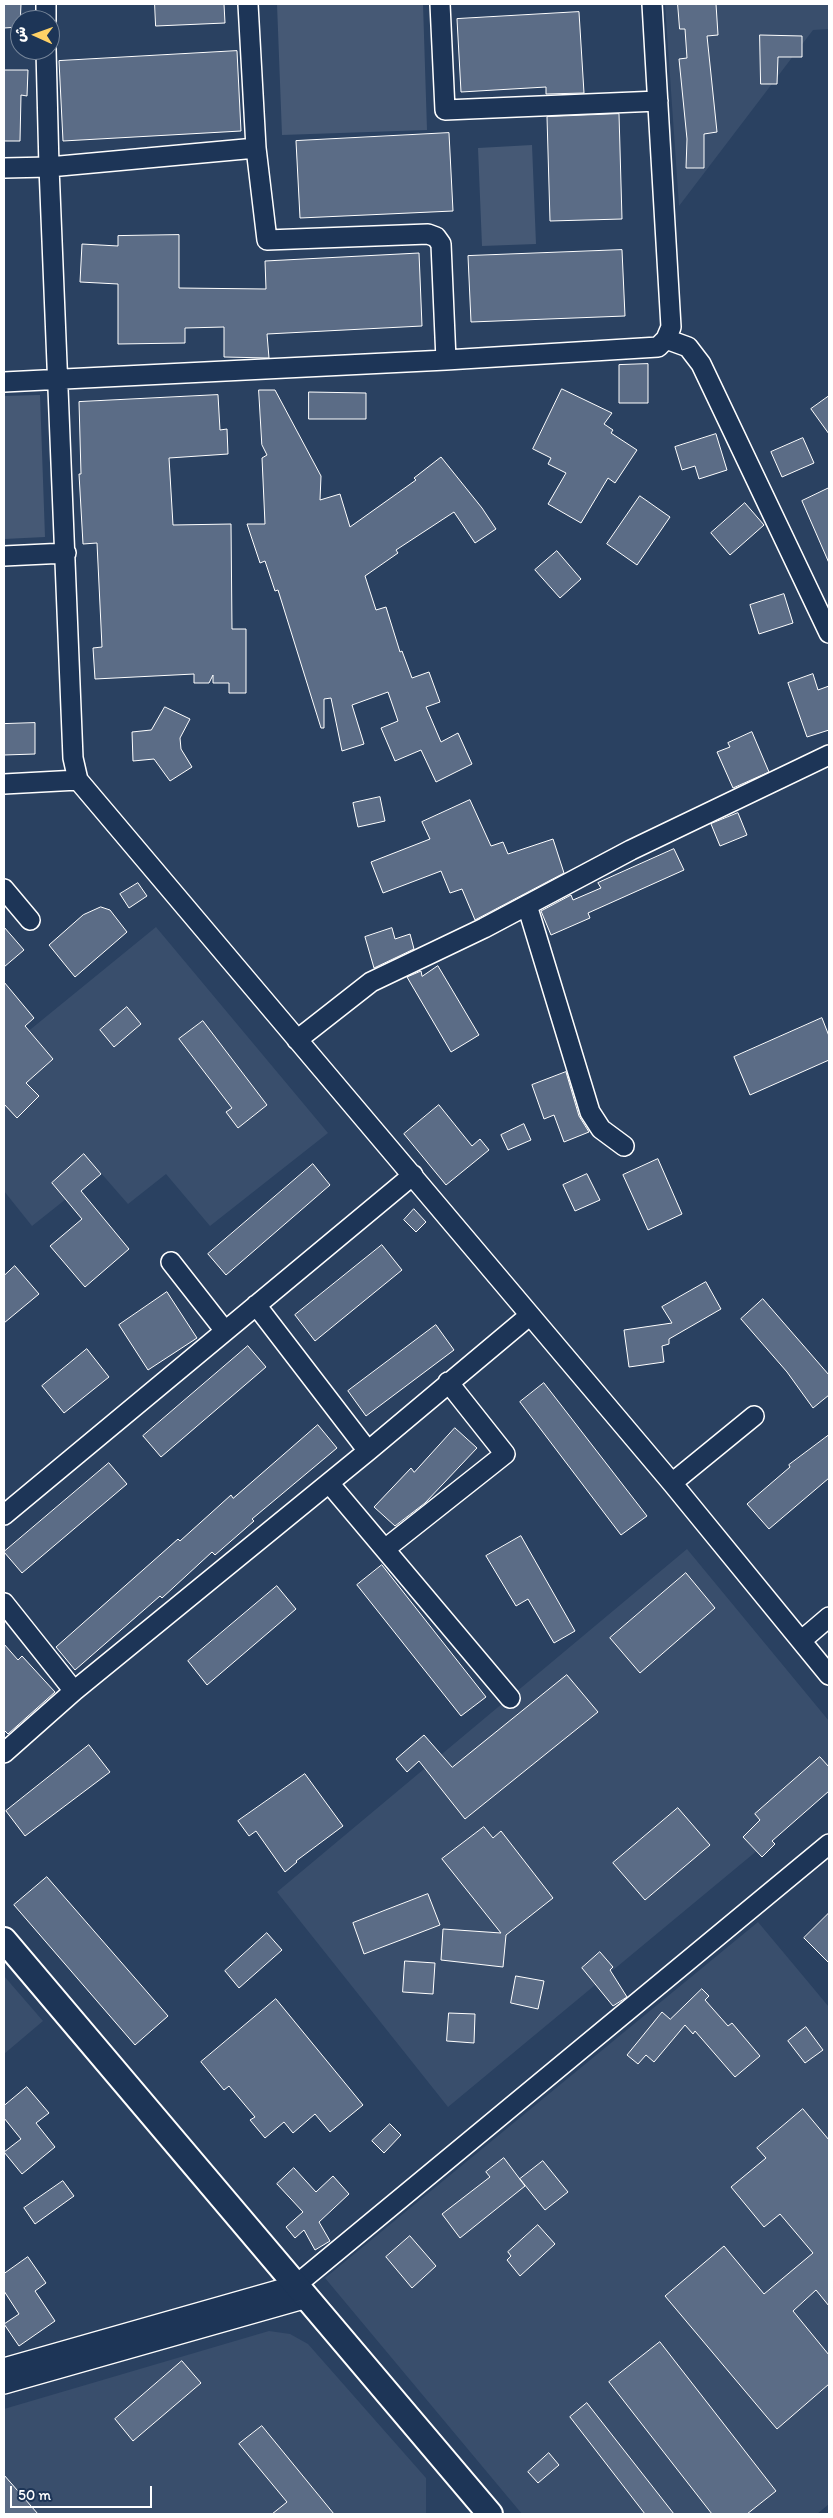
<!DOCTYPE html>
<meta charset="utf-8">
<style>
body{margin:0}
#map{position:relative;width:833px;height:2518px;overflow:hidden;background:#2a4161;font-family:Itim,"Playpen Sans Arabic",sans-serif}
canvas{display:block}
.frame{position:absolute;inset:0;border:5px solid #fff;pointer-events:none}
.north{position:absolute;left:10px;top:10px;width:50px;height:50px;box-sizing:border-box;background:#1d3557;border:1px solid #77869a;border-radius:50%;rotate:272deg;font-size:14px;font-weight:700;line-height:20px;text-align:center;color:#fff}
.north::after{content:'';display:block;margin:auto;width:18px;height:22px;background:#ffd166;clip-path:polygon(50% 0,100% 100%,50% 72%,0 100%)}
.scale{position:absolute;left:10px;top:2486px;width:142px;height:22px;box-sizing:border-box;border:2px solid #fff;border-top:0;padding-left:6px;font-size:15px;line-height:18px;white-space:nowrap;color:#fff;-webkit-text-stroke:4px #1d3557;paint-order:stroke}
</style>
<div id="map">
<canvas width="833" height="2518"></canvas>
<div class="frame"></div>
<div class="north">ش</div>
<div class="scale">50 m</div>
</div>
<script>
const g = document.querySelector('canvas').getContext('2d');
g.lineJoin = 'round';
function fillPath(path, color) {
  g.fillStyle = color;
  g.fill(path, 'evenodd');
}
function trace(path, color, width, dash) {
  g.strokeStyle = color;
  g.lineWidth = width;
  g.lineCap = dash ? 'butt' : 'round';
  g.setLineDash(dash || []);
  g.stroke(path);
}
const built = new Path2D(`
 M665 4H829V29L813 30 679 206Z
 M156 927 328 1133 210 1226 166 1174 128 1204 100 1172 32 1226 4 1191V1051Z
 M687 1549 829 1721V1791L448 2107 277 1892Z
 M758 1922 829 2007V2504L817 2514H522L325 2278Z
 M4 1976 43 2021 4 2054Z
 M269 2331 290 2334 308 2344 426 2478V2514H4V2409Z`);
const green = new Path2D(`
 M277 4H423L427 130 282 135Z
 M532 145 536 244 482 246 478 148Z
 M40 395 45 537 4 539V396Z`);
const building = new Path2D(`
 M4 4H21L20 27 4 28Z
 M155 4H224L225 23 156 26Z
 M678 4H716L718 35 707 36 717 132 704 134V168H686L687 139 679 59 687 58 685 29H680Z
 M579 12 584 93 546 94V87L461 92 457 19Z
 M760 35 802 36V57H778L777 84H761Z
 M237 51 241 131 63 141 59 61Z
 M4 70H28L27 96 21 95 20 141H4Z
 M619 114 622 219 550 221 547 117Z
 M449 133 453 211 300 218 296 141Z
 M179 235V288L266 289 265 261 419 253 422 326 267 334 269 358 224 357V327L185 328V343L118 344V284L80 282 82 244 118 246V236Z
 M622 250 625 316 471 322 468 256Z
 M648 364V403H619V365Z
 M562 389 612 413 604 424 613 430 611 433 637 450 615 483 608 478 581 523 548 504 566 473 548 464 551 458 533 449Z
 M259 390H275L321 476 320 500 340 494 350 527 416 480 414 478 441 457 482 508 496 529 475 543 454 512 396 550 398 553 365 576 376 610 386 607 400 652 402 651 412 678 429 672 440 702 426 707 441 742 458 733 472 764 436 782 421 750 395 761 381 728 398 721 388 692 352 705 364 744 342 751 331 698 324 699V728H321L278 590 275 591 265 561 260 563 247 524H265L262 458 267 455 262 445Z
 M309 392 366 393V419H309Z
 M218 395 220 430 227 429 228 454 169 458 173 525 231 524 232 629H246V693H229V683H213V675L209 683H194V674L95 679 93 648 102 647 97 543 83 544 79 474H81L79 402Z
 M829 396V434L811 409Z
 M716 434 727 470 699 479 695 466 682 470 675 447Z
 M803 438 814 463 782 477 771 452Z
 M829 488V563L802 501Z
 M640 496 670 517 637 565 607 544Z
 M745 503 764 525 730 555 711 533Z
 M557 551 581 579 560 598 535 570Z
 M784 594 793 623 759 634 750 605Z
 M813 674 818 690 829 686V730L807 737 788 683Z
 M165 707 190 719 180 738 181 749 192 767 170 781 154 759 133 761 132 732 151 730Z
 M35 723V754L4 755V724Z
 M752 732 769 772 733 788 717 752 730 747 728 743Z
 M380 797 385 821 358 827 353 803Z
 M470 800 491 846 503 842 508 854 553 839 564 873 475 920 462 889 450 893 441 871 383 893 371 862 430 839 422 822Z
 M738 813 747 835 720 846 711 824Z
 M674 849 684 870 588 913 590 918 551 935 541 911 571 895 573 900 601 888 598 883Z
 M138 883 147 896 129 908 120 894Z
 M101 907 110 910 127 932 75 977 49 945 83 915Z
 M4 927 24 950 4 967Z
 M392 928 395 939 410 934 414 949 374 968 365 937Z
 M438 966 479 1035 451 1052 407 977 421 971 422 976Z
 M4 982 34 1018 25 1026 53 1059 26 1083 39 1096 17 1118 4 1104Z
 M127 1007 141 1024 114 1047 100 1030Z
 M822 1018 829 1036V1060L750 1095 734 1057Z
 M203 1021 267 1105 238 1128 226 1112 232 1108 179 1039Z
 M566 1072 579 1116 589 1132 564 1142 554 1115 544 1119 532 1085Z
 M439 1105 472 1146 480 1139 489 1150 446 1185 404 1134Z
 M524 1124 531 1140 508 1150 501 1135Z
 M84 1154 101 1174 81 1191 129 1249 85 1287 50 1246 82 1219 52 1183Z
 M658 1159 682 1214 648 1230 623 1175Z
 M313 1164 330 1185 226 1275 208 1254Z
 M587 1174 600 1200 575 1211 563 1185Z
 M414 1209 426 1222 416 1232 404 1220Z
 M382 1245 402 1270 315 1341 295 1315Z
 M15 1266 39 1294 4 1323V1276Z
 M706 1282 721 1309 669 1339V1344L662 1346 664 1362 629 1367 624 1330 672 1323 662 1307Z
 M167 1292 197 1338 148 1370 119 1325Z
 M763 1299 829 1375V1395L813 1408 787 1372 741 1319Z
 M436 1325 454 1350 366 1416 348 1391Z
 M248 1346 266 1367 161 1457 143 1436Z
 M87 1349 109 1377 64 1413 42 1386Z
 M544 1383 647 1516 621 1535 520 1402Z
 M318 1425 337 1448 252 1519 254 1521 215 1555 212 1552 162 1598 160 1596 75 1670 56 1647 178 1539 180 1541 231 1495 233 1498Z
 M455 1428 477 1448 425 1503 395 1526 374 1507 411 1468 414 1472Z
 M829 1435V1478L769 1529 747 1504 790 1467 789 1465Z
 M109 1463 127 1484 22 1573 4 1552Z
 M521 1536 575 1631 554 1643 528 1599 516 1606 486 1556Z
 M382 1565 486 1697 461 1716 357 1585Z
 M686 1573 715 1608 640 1673 610 1638Z
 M277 1586 296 1609 207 1685 188 1661Z
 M4 1644 18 1660 22 1656 55 1692 8 1734 4 1730Z
 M567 1675 598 1712 465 1819 419 1761 407 1772 396 1759 424 1735 452 1767Z
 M89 1745 110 1772 25 1836 6 1811Z
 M820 1757 829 1767V1791L772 1841 775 1844 762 1857 743 1837 760 1820 755 1814Z
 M305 1774 343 1826 296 1861 297 1862 285 1872 256 1831 249 1836 238 1821Z
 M678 1808 710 1845 645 1900 613 1863Z
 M484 1827 493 1838 501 1831 553 1898 506 1935 503 1967 441 1960 443 1929 501 1933 442 1859Z
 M47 1877 168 2016 135 2045 14 1905Z
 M428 1894 440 1925 364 1954 353 1923Z
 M829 1913V1963L804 1938Z
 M267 1933 282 1950 239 1988 225 1971Z
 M600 1952 613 1967 610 1970 627 1997 613 2006 582 1968Z
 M405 1961 435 1963 433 1994 403 1992Z
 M516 1976 544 1981 538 2009 511 2003Z
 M702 1989 709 1996 705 2000 728 2026 732 2023 760 2056 735 2077 695 2031 693 2034 685 2025 654 2062 646 2055 638 2064 627 2055 662 2012 670 2019Z
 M276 1999 363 2105 330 2132 315 2114 293 2133 284 2122 265 2138 250 2120 255 2117 229 2086 224 2090 201 2062Z
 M449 2013 475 2014 474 2043 447 2041Z
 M806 2027 823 2050 805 2063 788 2041Z
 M27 2087 49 2113 36 2123 55 2147 22 2174 4 2152 21 2139 4 2118V2106Z
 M803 2109 829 2140V2306L816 2290 793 2311 829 2355V2384L777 2429 665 2296 724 2246 764 2294 813 2253 780 2214 764 2227 731 2187 766 2158 757 2148Z
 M390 2124 401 2135 384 2153 372 2141Z
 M504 2158 525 2186 460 2238 442 2214 490 2177 486 2172Z
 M543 2161 568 2192 545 2210 520 2179Z
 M294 2168 316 2192 333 2176 349 2194 319 2222 330 2241 315 2250 304 2230 295 2238 286 2227 303 2212 277 2184Z
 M63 2181 74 2196 35 2224 24 2208Z
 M538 2225 555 2244 520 2276 507 2260 511 2256 508 2252Z
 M410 2236 436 2266 412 2288 386 2257Z
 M28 2257 46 2283 35 2291 55 2321 19 2346 4 2324 19 2314 4 2291V2274Z
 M660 2342 776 2491 747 2514H712L609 2382Z
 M182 2361 201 2383 133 2441 115 2419Z
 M587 2403 674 2514H645L570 2417Z
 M262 2426 334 2514H272L287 2502 239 2444Z
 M549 2453 559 2465 538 2483 528 2472Z
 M4 2475 38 2514H4Z`);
const minor = new Path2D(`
 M46 4V20
 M248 4 256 148 267 240 428 234 436 237 441 244 446 360
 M440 4 445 110 658 101
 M46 50 49 167 73 758 78 780 672 1483 829 1675
 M4 168 49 167 256 148
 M666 339 688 347 701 364 829 633
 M4 382 446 360 658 347 666 339 671 327 652 4
 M4 556 66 553
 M4 784 78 780
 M4 889 30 920
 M527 905 590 1112 601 1129 624 1146
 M297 1040 371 982 484 928 631 850 829 755
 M171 1262 225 1331
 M256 1305 368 1451
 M329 1483 510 1698
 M672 1483 754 1416
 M4 1515 413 1175
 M385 1549 505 1454 448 1382
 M4 1603 74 1691
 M802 1640 829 1617
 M4 1753 74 1691 368 1451 529 1316
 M4 2368 296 2285 829 1844
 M4 2384 307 2298`);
const major = new Path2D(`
 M4 1940 490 2514`);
fillPath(built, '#394e6c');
fillPath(green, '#465975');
fillPath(building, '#5b6c86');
trace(building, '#fff', 1);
trace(minor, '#fff', 22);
trace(major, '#fff', 28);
trace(minor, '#1d3557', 19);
trace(major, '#1d3557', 24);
</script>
